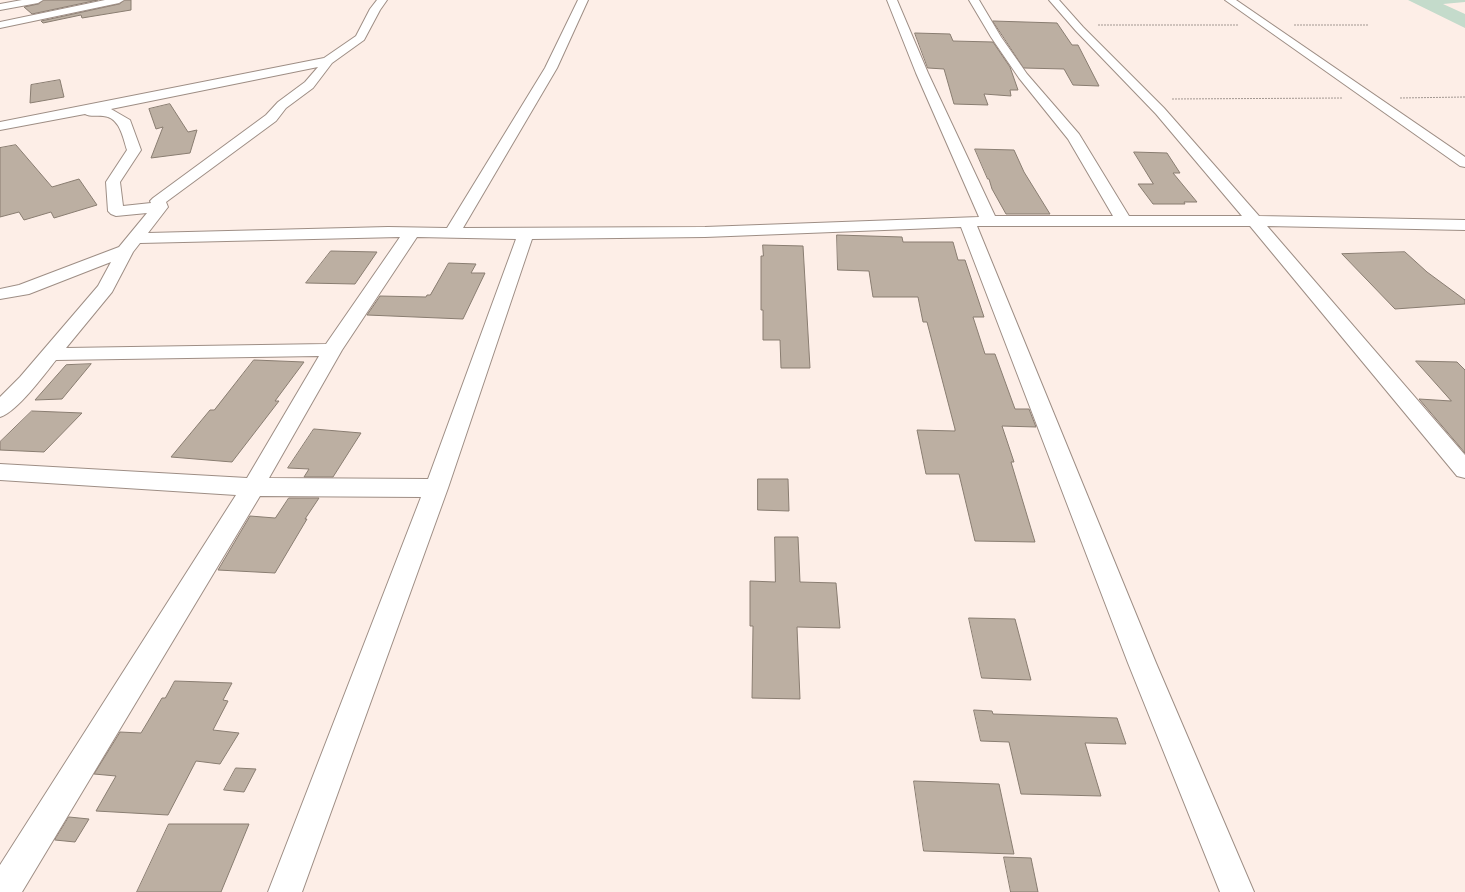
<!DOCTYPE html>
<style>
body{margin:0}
canvas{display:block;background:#fdeee7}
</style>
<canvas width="1465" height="892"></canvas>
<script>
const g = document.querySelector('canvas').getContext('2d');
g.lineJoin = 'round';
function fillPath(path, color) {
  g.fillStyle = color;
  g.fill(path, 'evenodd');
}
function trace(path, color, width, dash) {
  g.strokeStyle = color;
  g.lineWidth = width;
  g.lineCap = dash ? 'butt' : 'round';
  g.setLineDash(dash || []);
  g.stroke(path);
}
const green = new Path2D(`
 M1408 0H1465V2L1443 4 1465 14V28Z`);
const building = new Path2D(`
 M44 0H98L32 14 24 7 38 4Z
 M125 0H131V10L82 18 81 15 43 23 41 21 119 4Z
 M993 21 1057 23 1072 45H1078L1099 86 1073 85 1064 69 1024 68Z
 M915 33 950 34 953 41 993 42 1010 67 1018 90H1010L1011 96 984 94 988 105 954 104 944 69 928 68Z
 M60 80 64 97 30 103 31 85Z
 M170 104 188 132 197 130 190 153 151 158 163 127 156 129 149 109Z
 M16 145 52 187 79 179 97 205 54 218 51 212 24 220 19 212 0 217V148Z
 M975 149 1014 150 1024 172 1050 214H1006L992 189 989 179H988Z
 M1134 152 1167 153 1180 173H1173L1197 202H1184L1185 204H1153L1138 184H1153Z
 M837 235 902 237 903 242H953L958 260H965L984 317H973L985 354H995L1015 409H1029L1036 427 1002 426 1014 462H1011L1035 542 975 541 959 474H926L917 430 955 431V429L927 322H923L918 297H873L869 271 838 270Z
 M763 245 803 246 810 368H781L780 340H763V310H761V256H763Z
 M331 251 377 252 355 284 306 283Z
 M1405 252 1427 272 1465 300V304L1395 309 1342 254Z
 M449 263 476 264 471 273H485L463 319 367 315 380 296 426 297 427 295H430Z
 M254 360 304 362 275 401H279L232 462 171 457 210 410H214Z
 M1416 361 1457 362 1465 370V453L1419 399 1451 401Z
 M91 364 62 399 35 400 66 365Z
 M32 411 82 413 44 452 0 450V442Z
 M314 429 361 433 333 477H304L309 469 288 468Z
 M758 479H788L789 511 758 510Z
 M289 498H319L305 519H307L275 573 218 570 250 516 275 518Z
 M775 537H798L800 582 836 583 840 628 797 627 800 699 752 698 753 626H750V581L775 582Z
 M969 618 1015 619 1031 680 982 678Z
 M175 681 232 683 223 700 228 701 213 730 239 733 220 764 196 761 168 815 96 811 116 776 94 774 120 732 141 733 162 698H165Z
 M974 710 992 711 993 714 1117 718 1126 744 1085 743 1101 796 1021 794 1009 742 981 741Z
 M236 768 256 769 244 792 224 790Z
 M914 781 999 784 1014 854 924 851Z
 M69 817 89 819 75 842 55 840Z
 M169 824H249L221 892H137Z
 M1004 857 1031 858 1038 892H1011Z`);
const path = new Path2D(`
 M1098 25H1239
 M1294 25H1369
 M1400 98 1465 97
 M1172 99 1343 98`);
const minor = new Path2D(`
 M22 0H43L38 3 0 10V4Z
 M105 0H124L119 3 0 28V22Z
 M377 0H387L380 10 364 40 332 63 313 88 286 108 276 121 166 202 168 207 148 233 388 227 447 228 545 68 578 0H588L557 68 463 228 705 227 979 217 916 73 887 0H897L928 73 995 216H1113L1068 139 1019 78 991 37 969 0H979L1001 37 1027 74 1079 134 1129 216H1242L1156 114 1076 31 1049 0H1059L1083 27 1164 108 1259 216 1465 220V230L1267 226 1465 455V478L1457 476 1250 226H977L1156 663 1254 892H1220L1128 663 961 227 705 237 532 239 448 488 302 892H268L421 497 260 496 22 892H0V865L236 495 0 480V464L247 478 319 356 56 360C44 375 17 412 0 417V397L20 377 98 286 111 262 29 294 0 299V289L19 285 119 247 147 213 116 216 111 214 108 211 106 182 127 150C123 138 120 117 103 116 97 115 91 117 85 114L0 130V122L324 58 356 36 370 9ZM318 67 305 82 278 102 266 115 153 198 150 201 151 203 123 206 120 182 141 150 130 120 111 109ZM400 237 326 344 66 348 112 292 133 252 140 243ZM417 237 516 239 428 479 269 478 342 350Z
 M1225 0H1236L1465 157V167L1460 166Z`);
fillPath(green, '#c4dbcb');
fillPath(building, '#bcafa2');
trace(building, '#897d71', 1);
trace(minor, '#9e8e85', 2);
trace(path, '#a29791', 1, [2, 1]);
fillPath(minor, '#fff');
</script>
